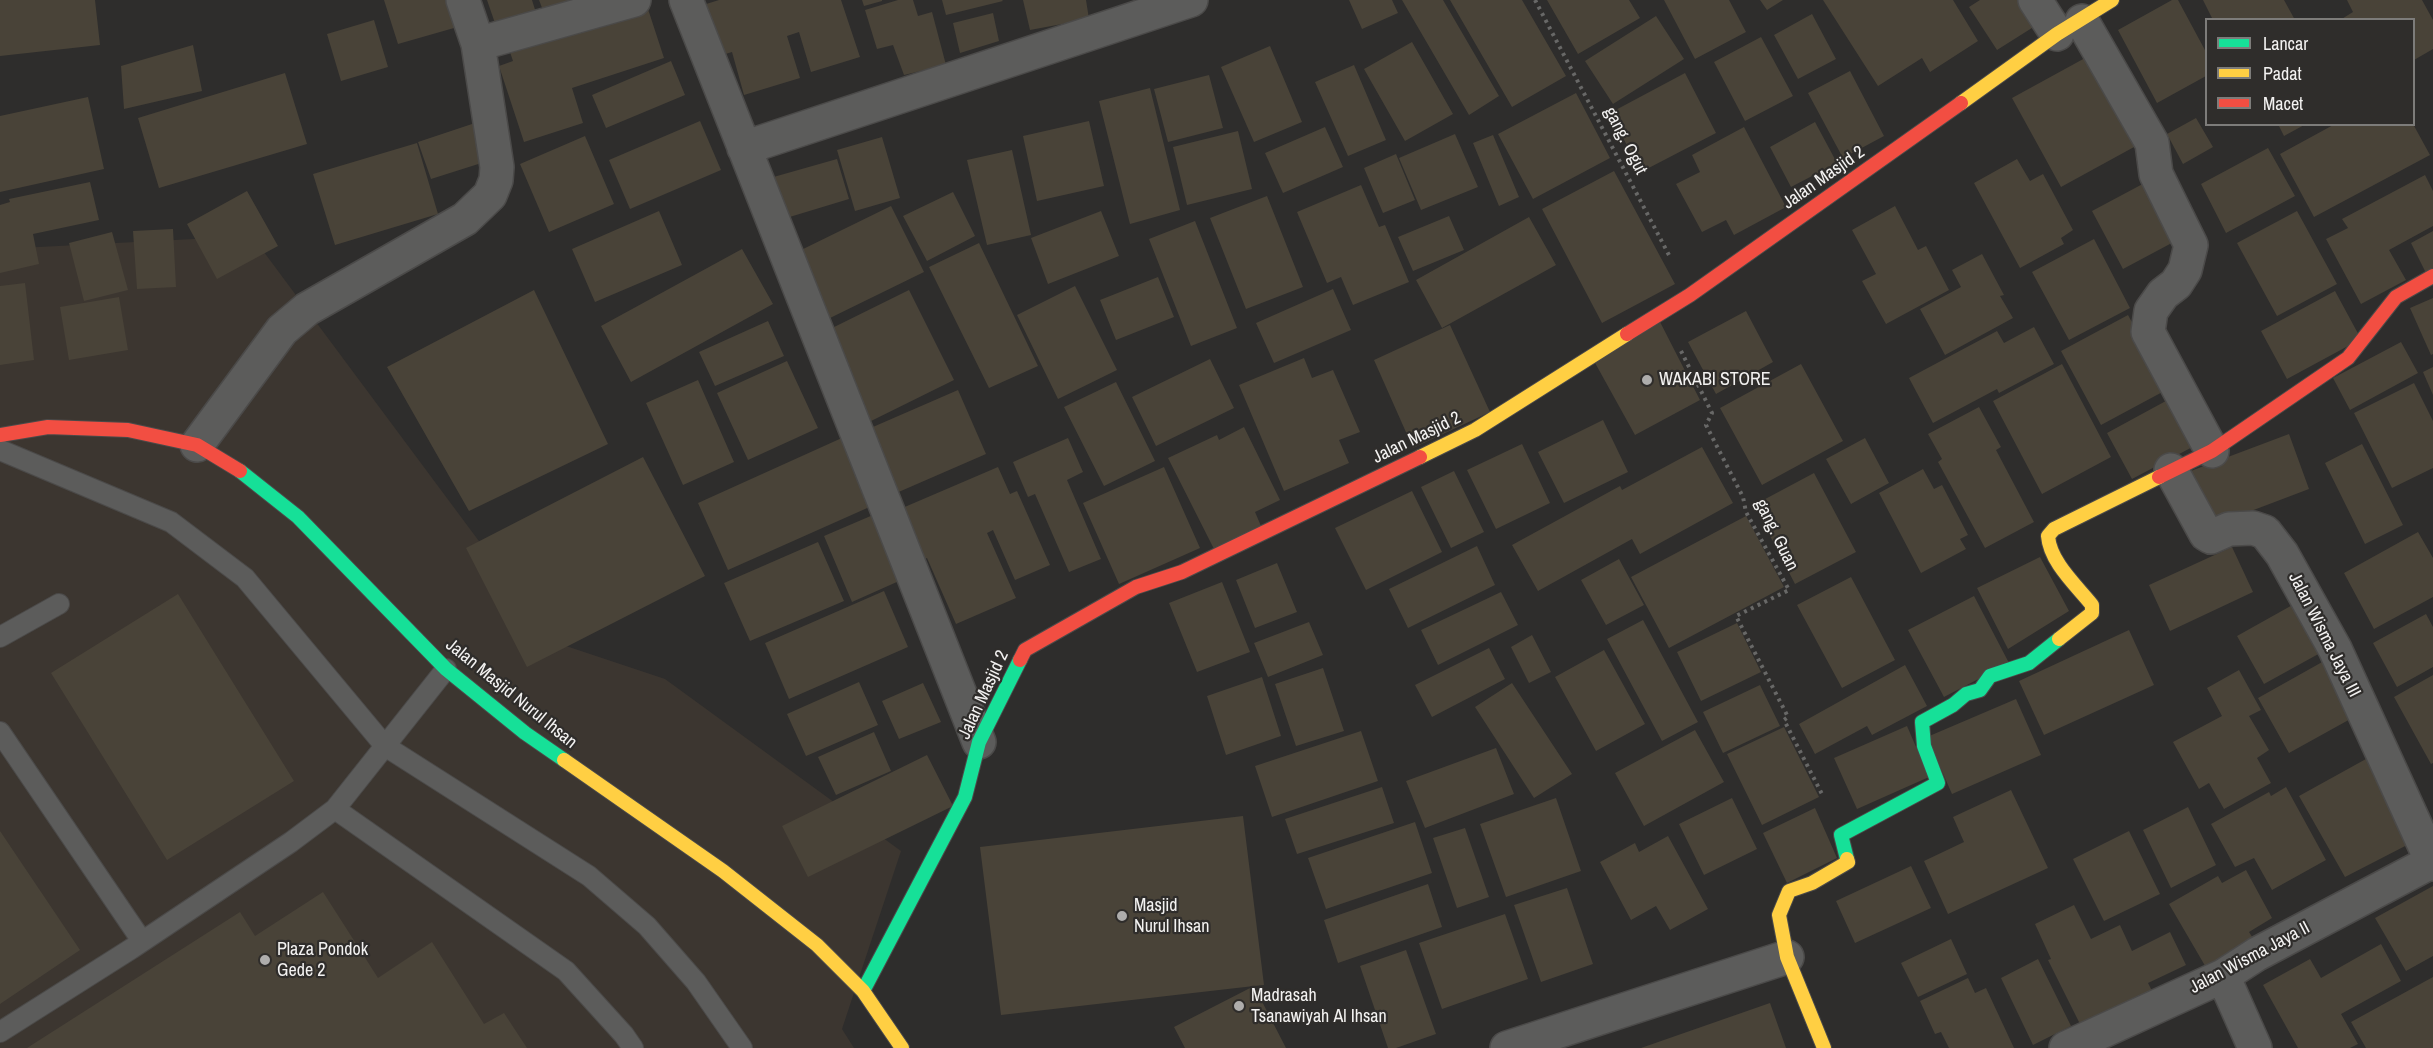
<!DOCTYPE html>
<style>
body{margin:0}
#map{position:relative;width:2433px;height:1048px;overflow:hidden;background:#2e2d2c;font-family:"Archivo Narrow",sans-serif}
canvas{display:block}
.legend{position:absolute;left:2205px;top:18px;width:210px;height:108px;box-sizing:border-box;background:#2f2d2b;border:2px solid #7d7c7a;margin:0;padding:8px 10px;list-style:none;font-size:18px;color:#f3f2f1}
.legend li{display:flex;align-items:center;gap:12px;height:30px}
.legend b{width:30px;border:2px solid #7d7c7a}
</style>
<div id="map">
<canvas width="2433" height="1048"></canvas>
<ul class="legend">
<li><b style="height:8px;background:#16e098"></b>Lancar</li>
<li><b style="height:8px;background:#ffcf43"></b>Padat</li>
<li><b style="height:8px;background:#f24e42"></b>Macet</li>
</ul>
</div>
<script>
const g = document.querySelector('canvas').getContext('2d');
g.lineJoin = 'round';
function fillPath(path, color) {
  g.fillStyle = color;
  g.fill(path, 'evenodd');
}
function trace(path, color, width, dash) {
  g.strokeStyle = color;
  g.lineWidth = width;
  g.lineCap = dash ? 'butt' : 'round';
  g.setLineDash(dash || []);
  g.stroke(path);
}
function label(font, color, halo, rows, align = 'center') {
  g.font = font + ' "Archivo Narrow",sans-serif';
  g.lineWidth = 4.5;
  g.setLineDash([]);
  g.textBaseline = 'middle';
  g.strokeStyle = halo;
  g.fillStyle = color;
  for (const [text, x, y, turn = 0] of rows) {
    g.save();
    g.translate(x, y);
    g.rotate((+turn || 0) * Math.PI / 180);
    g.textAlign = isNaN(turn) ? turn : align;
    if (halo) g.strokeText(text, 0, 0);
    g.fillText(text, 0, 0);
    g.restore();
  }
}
const built = new Path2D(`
 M252 236 554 642 665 679 901 851 842 1029 854 1048H0V249Z`);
const building = new Path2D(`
 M0 0H95L100 45 0 56Z
 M384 0H454L461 26 398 44Z
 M487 0H532L537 16 497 29Z
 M539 0H583L544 13Z
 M719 0H841L860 57 811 72 799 32 787 36 800 78 744 95 732 52 719 56 703 5Z
 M862 0H882V1L864 6Z
 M898 0H913L918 16 932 12 946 65 904 75 893 45 877 49 865 10Z
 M942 0H1002L1003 1 946 15Z
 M1023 0H1086L1089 19 1030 30Z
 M1349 0H1392L1398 13 1362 29Z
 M1402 0H1443L1499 96 1469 115Z
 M1450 0H1522L1566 76 1512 107Z
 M1547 0H1629L1640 18 1578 54Z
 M1664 0H1729L1746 32 1695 59Z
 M1760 0H1783L1767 10Z
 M1823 0H1953L1978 41 1930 72 1922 58 1878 86Z
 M1980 0H2030L2043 21 1997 50 1969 7Z
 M2172 0H2178L2206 52V76L2157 103 2118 30Z
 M2203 0H2284L2295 20H2213Z
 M2347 0H2422L2433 20V49L2414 60V20H2340L2353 12Z
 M647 6 664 58 572 88 583 123 524 142 499 66 513 61 510 52Z
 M993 13 999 41 960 53 953 23Z
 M1812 14 1836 59 1798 79 1774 35Z
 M1656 16 1684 59 1613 104 1585 61Z
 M374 20 388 67 341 81 327 34Z
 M1761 37 1793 96 1745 121 1714 62Z
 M1412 42 1453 114 1405 141 1364 69Z
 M193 45 202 91 124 109 121 66Z
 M1270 46 1302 122 1254 142 1221 67Z
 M2096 52 2145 141 2061 187 2012 98Z
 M671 61 685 95 606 128 592 95Z
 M1354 65 1386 140 1348 156 1315 82Z
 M1850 71 1884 136 1843 158 1808 93Z
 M285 73 307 144 159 188 138 118Z
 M1685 73 1716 133 1641 172 1610 113Z
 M1209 75 1223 128 1168 142 1154 89Z
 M1150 88 1180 210 1130 224 1099 101Z
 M1576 93 1610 158 1533 199 1498 134Z
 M88 97 104 169 0 192V116Z
 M2196 118 2213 147 2183 164 2167 134Z
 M700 121 721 170 630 209 609 160Z
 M1089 121 1104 186 1037 201 1023 136Z
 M478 122 491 160 431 179 418 142Z
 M1815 122 1837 163 1791 187 1770 147Z
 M2278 124H2306L2284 136Z
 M2335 124H2413L2430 155 2314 217 2280 154Z
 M1325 127 1343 167 1283 193 1265 153Z
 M1744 127 1786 207 1734 235 1726 220 1702 232 1676 184 1700 172 1692 155Z
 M1238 131 1252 189 1187 205 1173 147Z
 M1455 134 1478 187 1421 210 1399 158Z
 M1493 135 1519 197 1499 206 1473 143Z
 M585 136 614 204 549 232 520 164Z
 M882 137 900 198 855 211 837 150Z
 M417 143 438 214 335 245 313 174Z
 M2268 148 2295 196 2226 233 2201 184Z
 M1012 150 1031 235 987 245 967 160Z
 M1396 154 1415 200 1383 213 1364 168Z
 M837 159 849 199 783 219 770 178Z
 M2017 159 2030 181 2043 174 2073 230 2061 238 2064 244 2020 268 1974 183Z
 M1614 171 1675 284 1602 323 1542 209Z
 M2425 175 2433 191V226L2389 250 2406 280 2361 304 2326 239 2348 228 2342 219Z
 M2152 179 2183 237 2123 269 2092 211Z
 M90 182 99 220 33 234 39 264 0 273V205L10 202 9 199Z
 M1361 185 1379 227 1385 225 1409 282 1353 305 1341 277 1327 283 1297 212Z
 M247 191 278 246 217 279 187 224Z
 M953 192 975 236 927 261 903 216Z
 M1267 196 1303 287 1246 309 1210 218Z
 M891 206 924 272 830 318 797 252Z
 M1895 206 1918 250 1926 246 1949 290 1886 324 1862 281 1876 274 1852 230Z
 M659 211 682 265 595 302 572 249Z
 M1101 211 1119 256 1048 284 1031 238Z
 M2297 211 2337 284 2277 316 2237 243Z
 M1449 216 1464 250 1413 271 1398 237Z
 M1529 217 1556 265 1442 328 1416 280Z
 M1195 221 1237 328 1191 346 1149 239Z
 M173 229 176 287 137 289 133 231Z
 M2433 231V272L2427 275 2411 243Z
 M112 232 128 290 84 301 69 243Z
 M2094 239 2130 308 2069 340 2032 272Z
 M979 243 1038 366 989 388 929 267Z
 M742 249 773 304 631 382 601 326Z
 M1982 254 2004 295 2000 296 2013 318 1945 355 1920 309 1961 287 1952 270Z
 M1158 277 1174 317 1116 340 1100 300Z
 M25 283 34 360 0 365V286Z
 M1075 286 1117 370 1058 399 1017 315Z
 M1333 289 1351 330 1274 363 1256 323Z
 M534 290 608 444 469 511 387 367Z
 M909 290 954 380 867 423 822 333Z
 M2335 291 2361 339 2287 379 2261 331Z
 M119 297 128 350 69 360 60 307Z
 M2433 298V354L2431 355 2410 308Z
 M1746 311 1773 362 1716 394 1688 342Z
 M2128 315 2168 389 2101 425 2061 351Z
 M1658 318 1700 400 1635 435 1594 361Z
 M768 321 784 356 715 386 699 352Z
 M1450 325 1490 412 1413 448 1374 360Z
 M2034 327 2054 364 1999 393 1997 389 1933 423 1909 378 1997 331 2004 343Z
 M2401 342 2418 373 2350 410 2333 378Z
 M1304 358 1312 378 1333 370 1360 432 1339 440 1349 463 1284 491 1239 385Z
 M1210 359 1234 408 1156 446 1132 397Z
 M787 361 818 428 748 460 717 393Z
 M1801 364 1843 441 1762 485 1720 408Z
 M2062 364 2111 457 2042 494 1993 401Z
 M2433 367V395L2423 372Z
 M698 380 734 462 683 485 646 403Z
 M1116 382 1155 461 1104 486 1064 407Z
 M2414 383 2433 421V468L2392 488 2354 413Z
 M958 390 986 454 894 494 866 430Z
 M2175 396 2200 443 2132 479 2107 433Z
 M1979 407 2001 447 1996 450 2034 522 1985 548 1938 462 1942 459 1928 434Z
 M1603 420 1628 472 1564 503 1538 452Z
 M1244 427 1280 500 1255 512 1261 526 1214 549 1168 458 1217 435 1219 440Z
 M2289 434 2309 489 2222 522H2209L2188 472Z
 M844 437 874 505 728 570 698 503Z
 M1068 438 1083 472 1067 480 1101 559 1069 572 1035 494 1028 497 1013 462Z
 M1865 438 1889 483 1851 504 1826 459Z
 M1522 444 1550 503 1496 529 1467 470Z
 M2362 444 2403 525 2365 544 2325 463Z
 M1702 447 1733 503 1640 554 1632 539 1538 591 1512 545 1620 486 1622 490Z
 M643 457 705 576 527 667 466 548Z
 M998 467 1010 494 1017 491 1050 565 1015 580 993 530 987 533 1016 598 956 624 927 558 923 560 900 509Z
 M1164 467 1200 548 1119 584 1083 503Z
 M1923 469 1934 489 1942 485 1968 535 1960 539 1966 549 1921 573 1879 493Z
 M1454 471 1484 532 1451 548 1421 487Z
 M1814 473 1856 552 1795 584 1754 505Z
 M1412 491 1442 552 1366 590 1335 528Z
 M880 512 908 577 852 602 824 536Z
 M1746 516 1784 587 1669 648 1631 577Z
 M2418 532 2433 558V597L2374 629 2344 573Z
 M818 542 844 601 750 641 724 583Z
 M1477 546 1495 585 1408 628 1389 589Z
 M2232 547 2253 592 2170 631 2149 585Z
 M2040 557 2069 611 2008 649 1977 588Z
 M1619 559 1644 605 1606 625 1581 580Z
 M1277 563 1297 612 1255 628 1236 580Z
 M1851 577 1895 660 1842 688 1797 605Z
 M1222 582 1250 652 1197 672 1169 603Z
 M884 591 908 647 789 699 765 643Z
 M1501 592 1518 625 1438 665 1421 630Z
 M178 594 294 781 167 860 51 673Z
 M1974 596 2009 663 1944 697 1908 630Z
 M2296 603 2322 652 2264 684 2237 636Z
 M2426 614 2433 627V667L2397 687 2373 643Z
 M1643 620 1698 722 1662 741 1607 639Z
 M1309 622 1323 655 1268 677 1254 643Z
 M1737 623 1761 672 1701 701 1677 652Z
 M2129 630 2154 685 2044 735 2019 681Z
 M1532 635 1551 672 1529 683 1511 647Z
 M1489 648 1505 679 1432 717 1415 685Z
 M1604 650 1645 724 1596 751 1555 677Z
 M2324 661 2354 717 2289 753 2258 698Z
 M1905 665 1927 706 1872 735 1867 726 1815 754 1799 724Z
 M1323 668 1344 731 1296 746 1275 684Z
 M2239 670 2261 710 2249 716 2269 750 2257 758 2271 783 2224 809 2209 783 2199 789 2173 742 2222 716 2207 688Z
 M2433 675V763L2431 764 2394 697Z
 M1262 677 1281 736 1226 755 1207 696Z
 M859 682 878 725 806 756 787 714Z
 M923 683 941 722 899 739 882 701Z
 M1512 683 1572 774 1534 798 1475 707Z
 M1760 685 1780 726 1723 753 1703 712Z
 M2016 699 2041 755 1952 794 1927 737Z
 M1907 726 1929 777 1857 809 1834 758Z
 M1784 727 1819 797 1762 825 1727 754Z
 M1695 730 1724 782 1644 826 1615 773Z
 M1361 731 1378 781 1272 817 1255 766Z
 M874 732 891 771 836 795 818 757Z
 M1496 748 1514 794 1425 828 1406 781Z
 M2375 754 2411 843 2345 877 2299 796Z
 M927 755 953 806 808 877 782 826Z
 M1382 787 1394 823 1297 854 1285 819Z
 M2286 787 2326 860 2272 890 2254 858 2235 867 2211 824 2269 792 2271 796Z
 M2011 790 2048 868 1948 914 1924 861 1964 842 1953 817Z
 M1556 798 1581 871 1506 897 1480 824Z
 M1732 798 1757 849 1704 875 1679 824Z
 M2188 807 2216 865 2171 888 2143 830Z
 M1815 808 1837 858 1787 883 1763 833Z
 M1243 816 1264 985 1254 986 1286 1048H1185L1174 1027 1254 986 1001 1015 980 847Z
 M1415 822 1432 873 1326 909 1308 858Z
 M1465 828 1489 897 1457 908 1433 838Z
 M0 831 80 950 0 1004Z
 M2129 831 2160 894 2104 921 2073 859Z
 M1668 836 1708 909 1670 930 1656 906 1631 920 1600 862 1635 843 1639 852Z
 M1911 866 1931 908 1855 943 1836 901Z
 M2246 870 2272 918 2249 932 2259 948 2211 976 2169 904 2218 876 2222 883Z
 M1428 884 1442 927 1338 963 1324 920Z
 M2433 886V956L2406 971 2375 918Z
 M1567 888 1593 964 1541 982 1514 905Z
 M323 892 378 978 432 942 484 1024 504 1013 527 1048H27L240 912 255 936Z
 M2074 905 2091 939 2120 925 2132 951 2170 932 2186 965 2148 983 2152 991 2081 1026 2048 960 2051 959 2035 924Z
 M1505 914 1528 979 1442 1009 1419 943Z
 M1951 939 1967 974 1918 997 1901 963Z
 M2381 944 2401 981 2341 1014 2358 1044 2350 1048H2298L2263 985 2310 959 2321 978Z
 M1406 950 1436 1034 1396 1048H1388L1360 966Z
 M2038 959 2071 1026 2033 1045 2001 978Z
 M2433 977V1048H2366L2351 1022Z
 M1968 978 1975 993 1986 988 2014 1048H1949L1941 1032 1935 1034 1920 1001Z
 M1770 1003 1786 1048H1641Z`);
const path = new Path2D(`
 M1535 0 1670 257
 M1681 351 1712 413 1706 425 1743 497 1746 512 1789 590 1736 616 1788 717 1784 720 1823 796`);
const lane = new Path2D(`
 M0 450 171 522 245 578 385 746 589 876 647 926 696 982 742 1048
 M0 637 59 604
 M0 732 142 941
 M335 809 566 971 624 1035 633 1048
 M0 1032 131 949 291 842 335 809 446 669`);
const street = new Path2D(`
 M686 0 979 742
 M2035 0 2057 34
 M2082 21 2152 143 2156 174 2191 245 2185 270 2176 284 2163 294 2151 311 2148 332 2212 451
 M478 44 634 0
 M744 148 1191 0
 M197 445 282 330 307 309 465 219 490 195 496 180 497 167 478 44 463 0
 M2171 470 2206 534 2211 537 2229 529 2253 528 2265 532 2282 554 2335 649 2433 864
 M2223 976 2255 1048
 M1507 1048 1787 957
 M2066 1048 2223 976 2257 954 2431 862`);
const fast = new Path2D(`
 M240 471 298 517 446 669 525 733 564 760
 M1847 859 1841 835 1938 783 1924 746 1922 722 1953 705 1966 694 1980 690 1990 676 2029 663 2059 639
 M863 991 965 797 979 742 1020 660`);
const slow = new Path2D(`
 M1961 103 2057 34 2112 0
 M1420 457 1475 430 1627 334
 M2059 639 2092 613V605C2076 585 2050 562 2048 536L2054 529 2159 477
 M564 760 723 871 817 945 863 991 902 1048
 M1824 1048 1787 957 1779 915 1789 891 1812 883 1848 862 1847 859`);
const jam = new Path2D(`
 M1627 334 1690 295 1961 103
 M0 435 48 427 128 430 197 445 240 471
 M2159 477 2212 451 2348 358 2396 297 2433 276
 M1020 660 1025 650 1136 587 1182 572 1420 457`);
const markers = [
 [1647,380,6,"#aeadac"],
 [1122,916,6,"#aeadac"],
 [265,960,6,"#aeadac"],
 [1239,1006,6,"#aeadac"]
];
const streetNames = [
 ["gang. Ogut",1625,141,63],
 ["Jalan Masjid 2",1824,178,-35],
 ["Jalan Masjid 2",1417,438,-26],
 ["gang. Guan",1776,535,64],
 ["Jalan Wisma Jaya III",2324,635,63],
 ["Jalan Masjid Nurul Ihsan",511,694,39],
 ["Jalan Masjid 2",984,695,-65],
 ["Jalan Wisma Jaya II",2250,958,-28]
];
const poiNames = [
 ["WAKABI STORE",1659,380],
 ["Masjid",1134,906],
 ["Nurul Ihsan",1134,927],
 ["Plaza Pondok",277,950],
 ["Gede 2",277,971],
 ["Madrasah",1251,996],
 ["Tsanawiyah Al Ihsan",1251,1017]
];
fillPath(built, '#3c3630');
fillPath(building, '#494338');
trace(lane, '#4b4a49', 22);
trace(street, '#4b4a49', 36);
trace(fast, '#4b4a49', 16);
trace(slow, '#4b4a49', 16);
trace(jam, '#4b4a49', 16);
trace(path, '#686867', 4, [3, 4.5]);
trace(lane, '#5c5c5b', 20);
trace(street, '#5c5c5b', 33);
trace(fast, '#16e098', 14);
trace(slow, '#ffcf43', 14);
trace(jam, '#f24e42', 14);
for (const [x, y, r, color] of markers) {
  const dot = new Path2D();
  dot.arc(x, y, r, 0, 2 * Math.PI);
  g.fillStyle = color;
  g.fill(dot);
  trace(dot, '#2f2d2b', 2);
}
label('18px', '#f3f2f1', '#2f2d2b', streetNames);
label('18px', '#f3f2f1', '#2f2d2b', poiNames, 'left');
</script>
